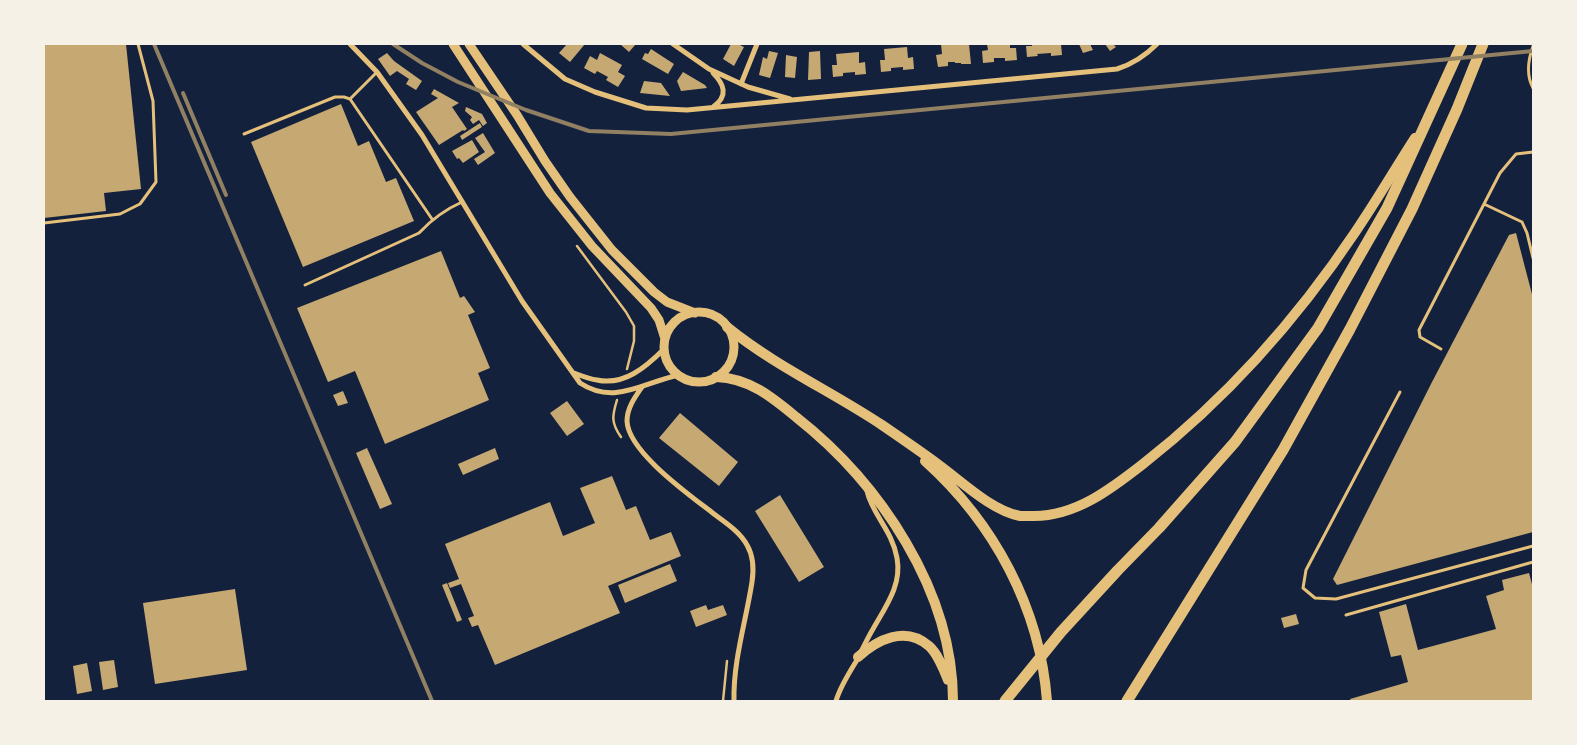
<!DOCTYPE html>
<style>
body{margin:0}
#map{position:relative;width:1577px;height:745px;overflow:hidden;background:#14213d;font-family:Roboto,sans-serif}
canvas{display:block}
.frame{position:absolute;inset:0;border:45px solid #f6f1e7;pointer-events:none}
</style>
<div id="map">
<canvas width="1577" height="745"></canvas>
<div class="frame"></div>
</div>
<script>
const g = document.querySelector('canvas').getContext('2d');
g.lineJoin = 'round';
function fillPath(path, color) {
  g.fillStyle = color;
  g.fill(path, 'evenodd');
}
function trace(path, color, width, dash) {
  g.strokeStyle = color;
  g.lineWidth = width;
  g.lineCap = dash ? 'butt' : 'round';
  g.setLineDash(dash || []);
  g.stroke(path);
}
const building = new Path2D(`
 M44 44H126L141 189 104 193 106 211 44 218Z
 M567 44H585L570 62 559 53Z
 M620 44H636L629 52Z
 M731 44H738L744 47 734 66 723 59Z
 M941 44H969L971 64H961V63H955V62H948V66L938 67 936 55 942 54Z
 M987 44H1010V48H1016L1017 60 1005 61V58H994V62L983 63 982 51 988 50Z
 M1032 44H1061L1062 55 1051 56V53L1037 54 1038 56 1027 57 1026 46H1032Z
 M1079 44H1090L1093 50 1083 53Z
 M1105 44H1113L1116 47 1110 51Z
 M907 47 908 58 913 57 914 69 903 70V67L891 68V71L881 72 880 60H885L884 49Z
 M651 49 674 64 668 74 642 59 645 53 648 54Z
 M769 51 778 53 770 78 759 75 763 57 767 59Z
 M820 51 821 79 808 80 809 52Z
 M859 52V63L865 62 866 74 855 75V72L843 73V76L833 77 832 65H837L836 54Z
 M387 53 394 61 422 81 416 90 406 84 409 79 397 71 390 76 378 59Z
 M600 53 622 65 618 72 625 76 618 87 606 80 608 77 597 71 595 74 584 68 590 56 597 60Z
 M786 55 797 57 795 78 785 77Z
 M683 72 705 85 707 88 681 91 677 81Z
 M644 81 661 83 670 96 640 93Z
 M434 89 459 103 452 107 467 129 464 131 463 130 439 145 416 112 438 98 431 94Z
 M341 104 358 146 369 141 386 182 396 178 414 221 303 267 251 142Z
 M466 107 482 114 487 123 483 126 479 120 473 124 470 120 472 117 465 111Z
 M480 123 482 127 462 140 460 136Z
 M483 133 495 153 478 165 474 159 485 152 475 138Z
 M472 140 479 152 463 163 459 158 457 159 452 151Z
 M1516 233 1533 298V532L1337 585 1333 579 1432 382 1509 235Z
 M441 251 460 298 464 296 475 312 468 315 490 368 478 373 489 400 385 444 355 371 328 382 297 308Z
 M343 391 348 403 338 406 333 395Z
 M567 401 584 424 567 436 550 413Z
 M680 413 738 462 719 486 659 438Z
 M367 448 392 504 380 509 356 453Z
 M495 448 499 459 463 475 458 464Z
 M612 476 626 510 636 506 650 540 671 532 681 556 608 586 620 613 495 665 478 625 472 627 468 618 474 616 461 584 450 588 448 583 459 579 445 544 550 502 563 536 595 523 580 488Z
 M780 495 824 567 799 582 755 511Z
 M670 564 677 581 625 603 618 585Z
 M1529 573 1533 588V701H1351L1350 699 1408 682 1401 655 1391 657 1379 612 1406 604 1418 650 1496 629 1486 596 1504 590 1502 580Z
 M447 583 462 620 457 622 442 585Z
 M235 589 247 670 155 684 143 603Z
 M706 605 708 610 723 605 727 615 696 627 690 611Z
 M1296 614 1299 624 1284 628 1281 618Z
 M114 660 118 687 103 690 99 662Z
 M87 663 92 691 77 694 73 666Z`);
const path = new Path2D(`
 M577 246 626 312 634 326V341L627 369
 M617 400C612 416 611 423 621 437
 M723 701 727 661`);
const service = new Path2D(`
 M1533 46C1528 60 1526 75 1533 88
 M350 99 377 72
 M244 134 335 97H344L350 99 432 219
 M1484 204 1522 222 1527 233 1533 258
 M44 223 120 214 140 204 156 182 153 101 138 44
 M305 285 419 233C432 219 444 210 462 202
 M1441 349 1420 337 1419 330 1500 173 1516 154 1533 152
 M1400 392 1306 570 1303 588 1315 598 1336 599 1533 546
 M1346 615 1533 562`);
const minor = new Path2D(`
 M350 44 377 72 422 135 522 301 580 383C615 406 644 382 679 375
 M523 44 565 79 595 92 646 108 687 110 1117 69C1133 64 1145 56 1157 44
 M673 44 709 69 748 87 790 99
 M713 73C724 84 729 96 713 107
 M741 84 757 44
 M574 373C582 376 589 379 597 380 624 386 646 367 664 349
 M642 387C635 397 627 408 627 421 628 452 691 496 714 514 726 523 740 532 747 545 754 557 754 569 752 582 746 621 733 661 734 701
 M836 701C840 687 849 673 857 660 862 650 867 639 873 629 886 606 902 585 897 558 892 530 872 514 867 491`);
const secondary = new Path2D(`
 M453 44 550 193 592 246 651 308 659 320 665 339
 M469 44 517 115 545 161 570 197 612 250 654 292 667 302 695 313
 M664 347a35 35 0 1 1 70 0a35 35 0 1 1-70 0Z`);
const trunk = new Path2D(`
 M727 327C775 366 831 391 882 425 901 438 920 451 939 465 961 481 992 511 1020 516 1024 516 1029 516 1034 516 1076 516 1111 489 1143 464 1226 399 1298 318 1356 231 1377 200 1395 169 1415 138
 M716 377C749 378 772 397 796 417 880 483 953 591 953 701
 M925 461C994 523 1040 608 1047 701
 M858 657C877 640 905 625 929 646 938 654 943 668 948 680`);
const motorway = new Path2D(`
 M1005 701 1061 632 1118 570 1159 528 1235 442 1318 328 1387 208 1462 44
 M1127 701 1283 450 1350 329 1412 209 1457 109 1483 44`);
const rail = new Path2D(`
 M154 44 432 701
 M393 44 422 63 458 82 526 110 589 131 671 134 1533 51
 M183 93 226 195`);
fillPath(building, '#c6a872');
trace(path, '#e5c07b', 2.5);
trace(service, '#e5c07b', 3);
trace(minor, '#e5c07b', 5);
trace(secondary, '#e5c07b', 9);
trace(trunk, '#e5c07b', 10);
trace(motorway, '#e5c07b', 11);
trace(rail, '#918062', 4);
</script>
